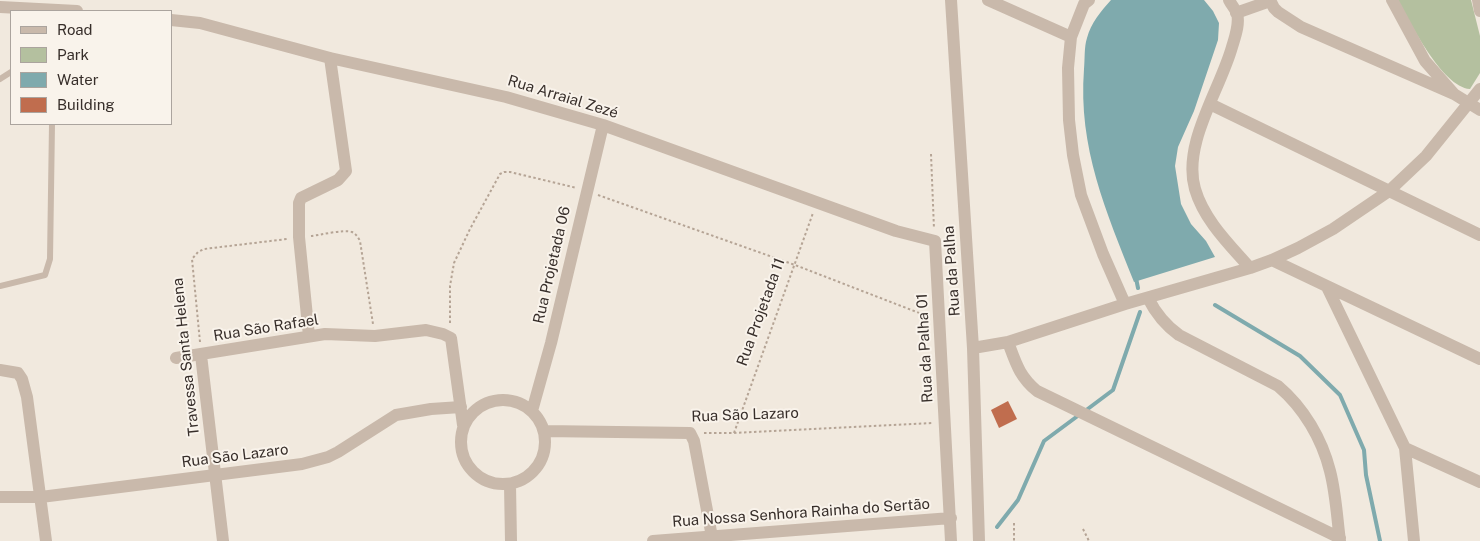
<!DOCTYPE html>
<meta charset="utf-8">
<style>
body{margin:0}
#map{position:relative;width:1480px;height:541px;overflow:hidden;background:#f1e9de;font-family:"Public Sans",sans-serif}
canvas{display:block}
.legend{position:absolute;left:10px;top:10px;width:162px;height:115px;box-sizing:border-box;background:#f9f3eb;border:1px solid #aba49e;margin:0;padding:6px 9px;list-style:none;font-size:15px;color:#372e2a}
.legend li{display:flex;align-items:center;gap:10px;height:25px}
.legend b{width:25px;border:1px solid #aba49e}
</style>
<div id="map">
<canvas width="1480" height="541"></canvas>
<ul class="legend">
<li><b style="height:6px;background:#c9b9ab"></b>Road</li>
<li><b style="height:14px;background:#b4c09f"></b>Park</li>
<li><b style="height:14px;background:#7faaad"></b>Water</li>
<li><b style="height:14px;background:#c06d4e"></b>Building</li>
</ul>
</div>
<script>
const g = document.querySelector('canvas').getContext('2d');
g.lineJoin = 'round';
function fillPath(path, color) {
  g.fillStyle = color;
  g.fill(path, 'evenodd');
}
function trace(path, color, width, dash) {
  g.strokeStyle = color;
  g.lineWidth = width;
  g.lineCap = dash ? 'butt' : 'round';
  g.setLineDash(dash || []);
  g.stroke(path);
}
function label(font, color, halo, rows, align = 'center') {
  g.font = font + ' "Public Sans",sans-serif';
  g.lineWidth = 4;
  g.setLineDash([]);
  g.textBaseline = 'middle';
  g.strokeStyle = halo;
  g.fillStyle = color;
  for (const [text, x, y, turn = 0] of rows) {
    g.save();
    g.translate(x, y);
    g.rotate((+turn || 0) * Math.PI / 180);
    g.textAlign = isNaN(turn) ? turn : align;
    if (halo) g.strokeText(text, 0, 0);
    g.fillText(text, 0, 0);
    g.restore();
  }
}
const green = new Path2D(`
 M1398 0H1471L1480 36V73L1470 89C1442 87 1410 22 1398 0Z`);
const water = new Path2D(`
 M1111 0H1204L1213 11 1219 23 1218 40 1194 111 1178 147 1175 166 1181 204 1191 224 1206 241 1215 257 1134 282C1106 211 1078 148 1084 69 1085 59 1084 47 1087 38 1091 23 1101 11 1111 0Z`);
const stream = new Path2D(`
 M1136 278 1138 288
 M1215 305 1300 356 1340 395 1364 450 1366 475 1380 541
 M1085 411 1113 390 1140 312
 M997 527 1018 500 1044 441 1079 415`);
const building = new Path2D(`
 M1008 401 1017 419 999 428 991 410Z`);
const path = new Path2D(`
 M931 154 934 229
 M598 195 795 265 927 316
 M311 236C321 235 344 229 352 232 356 234 358 237 360 241L373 324
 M450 323V286L454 263 470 229 500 174 504 172H510L577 188
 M200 342 192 259 198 252 204 249 287 239
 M704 433H734L932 423
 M734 433 813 213
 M1014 523V541
 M1083 529 1089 541`);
const lane = new Path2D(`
 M0 79 11 72
 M0 286 45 275 50 259 52 124`);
const street = new Path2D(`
 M951 0 973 348 979 541
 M988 0 1071 37
 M1089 0 1084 4 1071 37 1068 68 1069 120 1073 155 1081 195 1103 254 1125 304
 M1229 0C1231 4 1235 9 1237 13 1240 24 1235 37 1232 47 1220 90 1182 144 1195 189 1204 220 1229 244 1250 268
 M1270 0 1274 8 1278 12 1301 27 1454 94
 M1392 0 1425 61 1454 94 1480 110
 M1478 0 1480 11
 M0 7 77 11
 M1236 13 1270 1
 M171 20 200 23 330 58 506 97 603 125 896 231 935 241 951 541
 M1210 104 1480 235
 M1272 260 1480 359
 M1327 287 1405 448 1414 541
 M1148 298C1156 314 1165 325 1179 335L1278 386C1304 408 1322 439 1330 471 1336 494 1337 518 1340 541
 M309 336 299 237V203L301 198 338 180 346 171 330 58
 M1008 342C1016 363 1019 376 1037 391L1340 538
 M973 348 1008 342 1125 304 1250 268 1272 260 1298 248 1333 229 1389 191 1426 156 1480 89
 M201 355 223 541
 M176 358 325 334 375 336 426 330 443 334 451 338 463 425
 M0 370 18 373 22 379 27 397 46 541
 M461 442a42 42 0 1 1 84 0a42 42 0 1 1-84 0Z
 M532 411 551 343 603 125
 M544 431 690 433 694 441 712 537
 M1405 448 1480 482
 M510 485 511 541
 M0 497H41L302 464 328 457 338 452 396 415 431 409 461 407
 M653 541 951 518`);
const streetNames = [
 ["Rua Arraial Zezé",563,97,17],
 ["Rua Projetada 06",552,265,-77],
 ["Rua da Palha",952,271,-94],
 ["Rua Projetada 11",761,312,-70],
 ["Rua São Rafael",266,328,-9],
 ["Rua da Palha 01",925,348,-93],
 ["Travessa Santa Helena",186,357,-96],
 ["Rua São Lazaro",745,415,-2],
 ["Rua São Lazaro",235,456,-7],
 ["Rua Nossa Senhora Rainha do Sertão",801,513,-4]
];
fillPath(green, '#b4c09f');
fillPath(water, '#7faaad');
trace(stream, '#7faaad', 4);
fillPath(building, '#c06d4e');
trace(path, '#b5a495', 2, [2.5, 2.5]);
trace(lane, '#c9b9ab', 6);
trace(street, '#c9b9ab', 12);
label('15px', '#372e2a', '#f9f3eb', streetNames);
</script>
